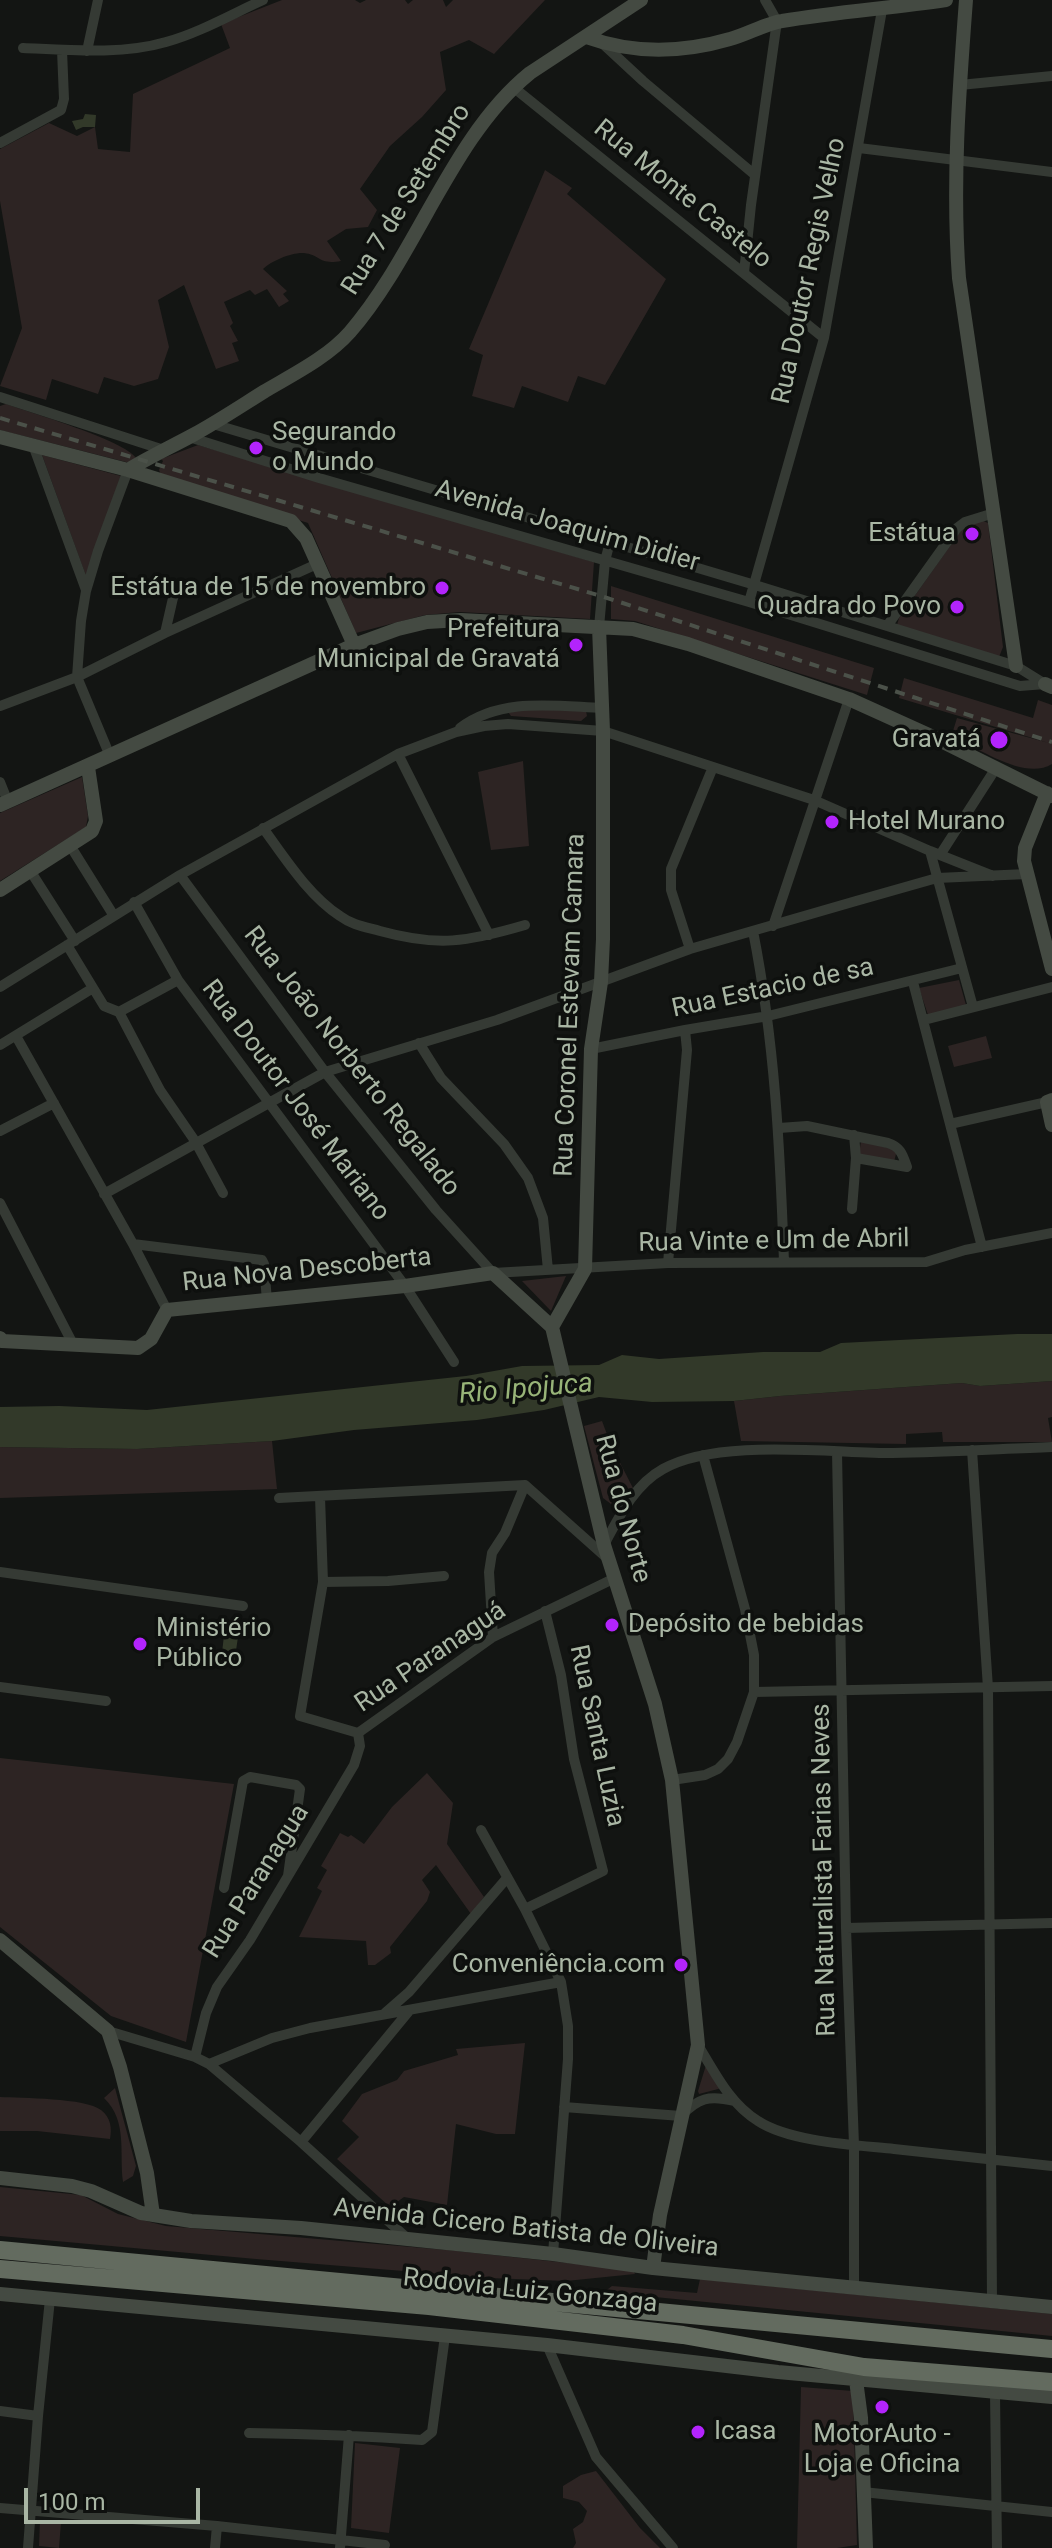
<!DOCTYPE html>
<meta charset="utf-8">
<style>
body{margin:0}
#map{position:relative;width:1052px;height:2548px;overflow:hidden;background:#131513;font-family:Roboto,sans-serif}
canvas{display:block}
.scale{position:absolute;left:24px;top:2488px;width:176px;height:36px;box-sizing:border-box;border:4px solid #a9b6a4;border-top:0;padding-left:10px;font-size:24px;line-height:28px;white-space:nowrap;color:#a9b6a4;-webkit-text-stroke:6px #0e100e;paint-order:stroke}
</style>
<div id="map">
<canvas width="1052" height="2548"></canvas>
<div class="scale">100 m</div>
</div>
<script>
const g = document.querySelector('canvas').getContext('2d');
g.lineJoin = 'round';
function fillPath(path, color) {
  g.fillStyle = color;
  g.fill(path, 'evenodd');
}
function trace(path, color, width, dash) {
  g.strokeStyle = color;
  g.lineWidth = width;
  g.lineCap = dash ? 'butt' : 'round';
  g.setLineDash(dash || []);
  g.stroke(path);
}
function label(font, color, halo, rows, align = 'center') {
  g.font = font + ' Roboto,sans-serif';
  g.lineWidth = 7;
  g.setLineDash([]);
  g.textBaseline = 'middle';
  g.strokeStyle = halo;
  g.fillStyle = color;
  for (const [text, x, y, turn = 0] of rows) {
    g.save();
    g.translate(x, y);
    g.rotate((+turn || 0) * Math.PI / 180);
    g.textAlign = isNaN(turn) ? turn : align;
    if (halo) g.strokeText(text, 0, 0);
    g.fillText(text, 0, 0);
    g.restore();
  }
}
const green = new Path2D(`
 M282 0H355L360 3 366 0H405L408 4 413 0H443L446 7 453 0H545L494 54 469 40 440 52 446 90 422 117 390 146 360 189 377 210 368 227 346 229 327 241 341 261C318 265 321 255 304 253 292 252 271 261 263 269L287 291 283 294 289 301 279 307 267 289 255 295 250 290 224 302 233 323 230 326 238 341 232 343 239 361 216 369 184 285 158 300 169 347 158 379 134 386 104 377 98 394 52 379 46 400 0 386 22 328 0 201V149L49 123 77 136 95 127 98 149 130 152 133 94 230 48 221 24Z
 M545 170 572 188 567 194 666 279 605 385 578 376 568 402 522 386 514 408 472 396 483 355 469 349Z
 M6 404C29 412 126 441 136 458L133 463 126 462 0 430V406Z
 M198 445 594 562 590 619 460 612 425 615 356 633 308 523 162 477 159 470 163 461 161 459Z
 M42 455 121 476 86 576Z
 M981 520 988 523 1003 647 999 657 897 625 899 618 962 529Z
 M611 586 874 668 867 695 635 621 611 619Z
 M904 678 1033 718 1038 700 1052 705V764C1026 780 986 752 960 741L952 734 957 718 1049 743 899 698Z
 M510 708 586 711 587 716 581 721 511 716 508 712Z
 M523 761 529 846 491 850 478 772Z
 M82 777 88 816 86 827 0 881V813Z
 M959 980 966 1005 928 1015 919 988Z
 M986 1036 992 1058 954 1067 948 1046Z
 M861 1141 897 1150 894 1162 859 1154Z
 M566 1276 551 1311 522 1281Z
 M1052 1381V1417L1048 1418 1052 1442H943L942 1432 906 1434V1444L741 1441 734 1401 780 1396 962 1383 980 1386Z
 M602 1421 611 1445 635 1492 629 1499 615 1507 603 1498 584 1426Z
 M272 1441 277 1489 0 1498V1447L137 1449Z
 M0 1758 234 1784 186 2042 111 2016 0 1927Z
 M427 1773 453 1803 447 1844 484 1897 471 1914 436 1865 422 1880 430 1892 427 1901 390 1947 391 1953 375 1965H368L366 1941 299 1937 322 1891 317 1888 327 1870 321 1866 340 1833 348 1837 351 1835 364 1844 392 1807Z
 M525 2043 515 2134H496L456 2124 447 2205 404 2197 390 2207 337 2159 359 2137 342 2121 362 2094 397 2080 404 2071 458 2055 456 2049Z
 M707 2062 722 2088 699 2094 698 2091Z
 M115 2088 136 2166 133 2176 123 2182C119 2153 128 2121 104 2098Z
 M0 2097C21 2098 86 2098 101 2110 111 2118 112 2128 110 2139L37 2131H0Z
 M0 2187 81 2195 118 2214 166 2226 447 2250 633 2270 635 2274 566 2281 489 2278 256 2259 0 2236Z
 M700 2279 1052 2314V2336L604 2292 612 2286 697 2293Z
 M801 2387 853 2391 857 2545 837 2548H797Z
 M355 2443 400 2448 389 2533 351 2528Z
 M596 2471 640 2528 660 2548H573L576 2543 573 2529 583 2522 587 2511 579 2502 563 2498V2486L581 2475Z
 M40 2520 61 2522 59 2548 39 2546Z`);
const water = new Path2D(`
 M85 114 96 115 95 127H83L76 130 72 121 83 119Z
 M1017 1334H1052V1381L980 1386 962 1383 780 1396 734 1401 652 1402 599 1397 544 1410 477 1420 354 1430 272 1441 137 1449 0 1447V1407L59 1406 147 1410 466 1376 522 1366 599 1365 622 1355 659 1359 763 1352H820L841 1343Z
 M224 1635 238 1637 234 1664 221 1662Z`);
const street = new Path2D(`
 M602 43 643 81 755 175
 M23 48C68 50 122 55 166 42 199 33 232 14 263 0
 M87 51 98 0
 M960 85 1052 76
 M513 87 824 338
 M0 143 61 110 64 99 62 50
 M859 148 1052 172
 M744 273 751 205 777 21 765 0
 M0 397 164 450
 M213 424 755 585 1016 666 1045 684
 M189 437 319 478 749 602 1020 686 1045 684
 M33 445 86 590
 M749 602 824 338 882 10
 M887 626 957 528 965 522 994 513
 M599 627 605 561 610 542
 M165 633 173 598 180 584
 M0 706 77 677 165 633 317 564
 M460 728C501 697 554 706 602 708
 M398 754 489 935
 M110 756 77 677 81 621 86 591 98 551 128 470
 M0 782 8 802
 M263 828C285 858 308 895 340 916 352 925 366 927 380 931 438 947 467 942 525 925
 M71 847 114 916
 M930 851 973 1007
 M940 855 996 768
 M31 872 75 941
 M180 875 325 1072 436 1210 493 1273 668 1263 926 1262 965 1250 1052 1233
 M134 902 178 980 405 1286 454 1362
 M773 926 849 699
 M753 931C775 1043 780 1149 784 1262
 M67 945 104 1006 119 1012 178 980
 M690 949 671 890V869L713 767
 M913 982 982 1247
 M0 987 180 875 398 754 456 732 484 726 508 724 603 731 814 800 930 851 993 876
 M119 1012 160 1090 195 1141 223 1193
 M924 1020 1052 987
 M16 1036 133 1244 167 1310
 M419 1043 441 1078 504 1144 528 1178 543 1218 548 1270
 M0 1045 93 988
 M591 1049 685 1030 768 1016 962 968
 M950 1124 1047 1102
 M779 1128 807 1126 888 1143C901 1147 903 1156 907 1167
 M0 1131 54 1103
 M856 1158 907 1167
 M104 1194 325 1072 497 1020 690 949 856 901 937 878 1027 874
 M0 1203 73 1344
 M852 1209 856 1158 854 1135
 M133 1244 262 1260 264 1264 267 1301
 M668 1263 687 1050 685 1030
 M972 1450 988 1688 992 2301
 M837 1452 846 1928 854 2145V2288
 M320 1497 323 1582 300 1716 358 1733
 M279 1498 525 1485 608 1559
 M604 1545C619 1517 634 1485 663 1469 717 1438 830 1453 893 1453 946 1452 999 1449 1052 1447
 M0 1572 243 1606
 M323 1582 388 1581 444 1576
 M493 1637 489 1572 492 1553 505 1533 525 1485
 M0 1687 106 1701
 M754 1692 1052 1686
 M358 1733 493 1637 615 1578
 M672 1780 705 1775 718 1769 728 1759 737 1742 754 1692V1655L745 1609 703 1455
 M481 1830 525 1909 561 1982 568 2026V2059L553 2254
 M224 1888 243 1781 250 1777 296 1785 300 1789 288 1876
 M525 1909 603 1871 574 1759 561 1675 545 1611
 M846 1928 1052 1923
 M385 2013 409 1992 507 1878
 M108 2031 195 2057 209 2064 301 2142 408 2239
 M698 2045C715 2073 730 2104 758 2121 790 2142 855 2145 894 2149 947 2155 999 2160 1052 2166
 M195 2057 206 2013 217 1987 250 1940 354 1765 360 1746 358 1733
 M209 2064 272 2038 310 2028 561 1982
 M564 2107 681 2116C698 2098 709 2095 734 2101
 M301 2142 409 2011
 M547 2345 596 2457 673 2548
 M995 2393 997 2548
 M0 2411 38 2416
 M249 2433C307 2434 364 2436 422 2440L432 2432 445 2336
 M863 2492 1052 2512
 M0 2508 217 2526 385 2545
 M28 2548 38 2416 50 2299
 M215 2548 217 2526
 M340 2548 349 2435`);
const secondary = new Path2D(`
 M966 0C959 92 952 185 959 278L1016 666
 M586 37C633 54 682 53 730 39 746 35 767 23 782 21 836 12 891 8 946 0
 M0 437 128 470 291 521 306 538 354 645
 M128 470C149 457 171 447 193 435 217 422 241 406 265 391 294 374 328 357 350 332 417 255 451 137 530 73L641 0
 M1045 684 1052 687
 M1047 793 1025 848 1024 861 1052 969
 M0 805 354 645 398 629 427 622 461 620 633 629 688 644 849 699 933 737 1052 796
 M0 890 92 831 96 821 88 767
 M1052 1100 1047 1102 1052 1125
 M552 1327 585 1269 591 1049 601 982 603 939V731L599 627
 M0 1338 2 1341 138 1348 151 1339 167 1310 405 1286 493 1273 552 1327 604 1545 655 1704 672 1780 698 2045 660 2215 653 2268
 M0 1940 108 2031 120 2067 147 2173 153 2215
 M0 2178 72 2186 91 2191 141 2213 191 2221 301 2228 553 2254 653 2268 1052 2307
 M0 2294 547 2345 778 2372 1052 2397
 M856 2380 861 2418 866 2548`);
const highway = new Path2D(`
 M0 2250 1052 2349
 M0 2269 429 2306 683 2335 864 2367 1052 2382`);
const rail = new Path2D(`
 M0 418 601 596 1052 742`);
const markers = [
 [256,448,8,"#b324fc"],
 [972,534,8,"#b324fc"],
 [442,588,8,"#b324fc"],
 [957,607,8,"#b324fc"],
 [576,645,8,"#b324fc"],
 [999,740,10,"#b324fc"],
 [832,822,8,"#b324fc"],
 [612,1625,8,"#b324fc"],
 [140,1644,8,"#b324fc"],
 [681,1965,8,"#b324fc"],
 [882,2407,8,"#b324fc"],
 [698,2432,8,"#b324fc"]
];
const streetNames = [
 ["Rua Monte Castelo",682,195,39],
 ["Rua 7 de Setembro",407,200,-58],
 ["Rua Doutor Regis Velho",810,271,-78],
 ["Avenida Joaquim Didier",567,527,16],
 ["Rua Estacio de sa",773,989,-12],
 ["Rua Coronel Estevam Camara",571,1005,-88],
 ["Rua João Norberto Regalado",351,1062,52],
 ["Rua Doutor José Mariano",295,1101,53],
 ["Rua Vinte e Um de Abril",774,1242,-1],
 ["Rua Nova Descoberta",307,1271,-6],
 ["Rua do Norte",622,1509,75],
 ["Rua Paranaguá",431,1658,-34],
 ["Rua Santa Luzia",596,1736,78],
 ["Rua Naturalista Farias Neves",825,1870,-91],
 ["Rua Paranagua",257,1882,-58],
 ["Avenida Cicero Batista de Oliveira",526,2229,6],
 ["Rodovia Luiz Gonzaga",530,2292,6]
];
const poiNames = [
 ["Segurando",272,433,"left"],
 ["o Mundo",272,463,"left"],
 ["Estátua",956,534],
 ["Estátua de 15 de novembro",426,588],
 ["Quadra do Povo",941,607],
 ["Prefeitura",560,630],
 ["Municipal de Gravatá",560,660],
 ["Gravatá",981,740],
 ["Hotel Murano",848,822,"left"],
 ["Depósito de bebidas",628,1625,"left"],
 ["Ministério",156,1629,"left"],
 ["Público",156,1659,"left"],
 ["Conveniência.com",665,1965],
 ["Icasa",714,2432,"left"],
 ["MotorAuto -",882,2435,"center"],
 ["Loja e Oficina",882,2465,"center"]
];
const waterNames = [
 ["Rio Ipojuca",526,1390,-5]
];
fillPath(green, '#2d2423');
fillPath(water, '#323929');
trace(street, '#353a34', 10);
trace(secondary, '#444a42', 14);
trace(highway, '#636b5f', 18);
trace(rail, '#4b5149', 4, [10, 8]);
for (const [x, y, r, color] of markers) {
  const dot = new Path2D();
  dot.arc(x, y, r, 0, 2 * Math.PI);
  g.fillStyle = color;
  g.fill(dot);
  trace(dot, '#0e100e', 3);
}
label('26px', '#a9b6a4', '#0e100e', streetNames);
label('26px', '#a9b6a4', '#0e100e', poiNames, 'right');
label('italic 28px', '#98b478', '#0e100e', waterNames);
</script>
